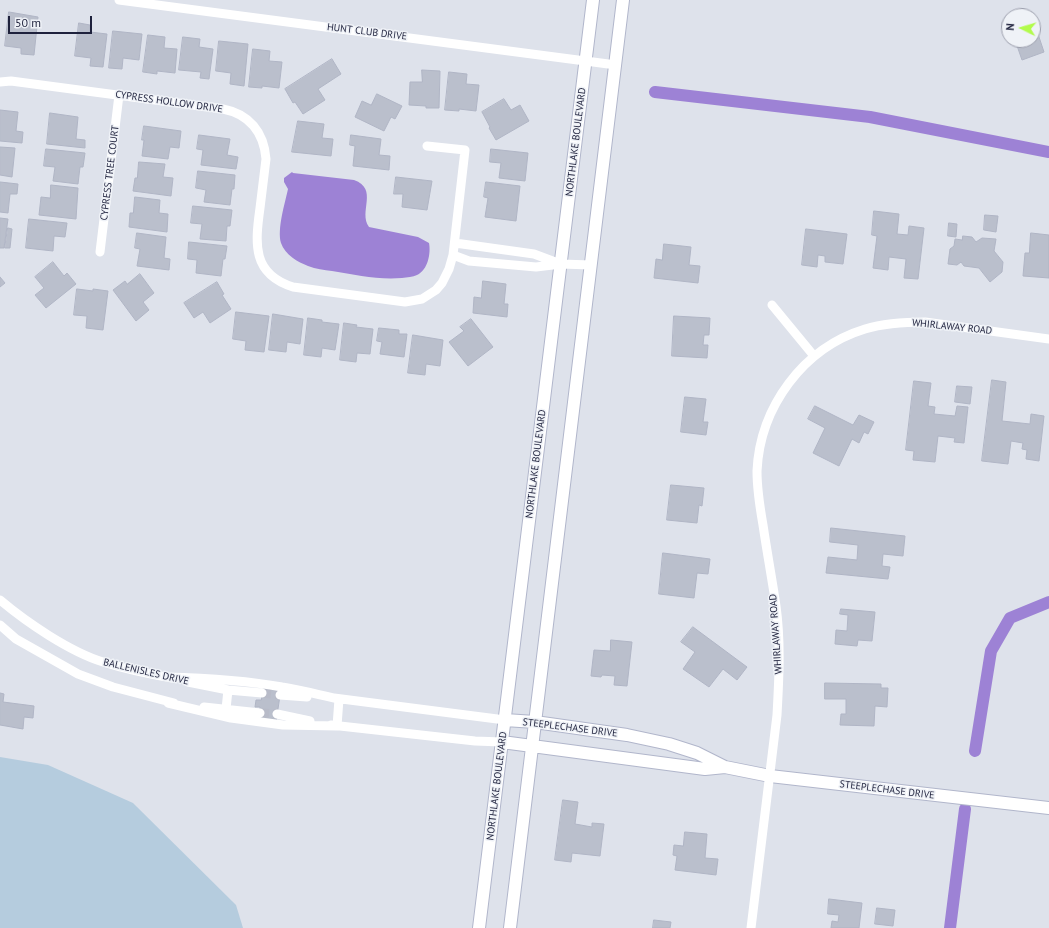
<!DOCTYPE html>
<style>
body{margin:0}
#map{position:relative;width:1049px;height:928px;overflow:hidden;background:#dee2eb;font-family:"PT Sans",sans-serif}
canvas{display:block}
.north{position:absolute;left:1001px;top:8px;width:40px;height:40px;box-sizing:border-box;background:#eff2f7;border:1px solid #9b9eac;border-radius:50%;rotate:275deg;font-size:11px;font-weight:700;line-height:16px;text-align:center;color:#1e213c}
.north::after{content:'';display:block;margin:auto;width:14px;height:18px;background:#b2fb4c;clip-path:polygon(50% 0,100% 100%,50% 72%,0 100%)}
.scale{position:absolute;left:8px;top:16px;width:84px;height:18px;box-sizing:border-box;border:2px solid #1e213c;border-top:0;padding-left:5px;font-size:12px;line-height:14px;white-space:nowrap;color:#1e213c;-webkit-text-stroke:3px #eff2f7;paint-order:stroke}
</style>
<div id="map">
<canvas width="1049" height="928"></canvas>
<div class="north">N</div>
<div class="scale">50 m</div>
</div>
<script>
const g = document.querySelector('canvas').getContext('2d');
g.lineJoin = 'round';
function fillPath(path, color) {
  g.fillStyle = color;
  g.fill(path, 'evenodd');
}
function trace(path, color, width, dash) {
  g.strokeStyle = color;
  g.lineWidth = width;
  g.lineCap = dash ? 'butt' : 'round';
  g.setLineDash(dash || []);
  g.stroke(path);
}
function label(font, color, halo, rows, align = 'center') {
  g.font = font + ' "PT Sans",sans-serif';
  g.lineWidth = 3;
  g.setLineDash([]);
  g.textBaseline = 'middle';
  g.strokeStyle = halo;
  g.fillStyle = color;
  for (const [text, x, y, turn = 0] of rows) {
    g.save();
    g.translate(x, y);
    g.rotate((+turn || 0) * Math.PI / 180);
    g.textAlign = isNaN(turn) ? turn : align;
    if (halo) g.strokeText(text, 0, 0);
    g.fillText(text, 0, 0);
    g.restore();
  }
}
const green = new Path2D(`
 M0 757 48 765 133 803 236 905 243 928H0Z`);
const water = new Path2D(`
 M292 172 293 173 354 180C379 189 358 212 369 227L418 237 429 243C431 253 428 270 417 275 413 277 407 277 402 278 378 280 356 275 332 271 324 270 316 269 308 266 298 262 285 255 281 243 277 229 285 203 288 189L284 182V178Z`);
const canal = new Path2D(`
 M655 92 870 117 1049 152
 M975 751 991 651 1010 618 1049 602
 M950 928 965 809`);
const building = new Path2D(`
 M9 12 38 17 34 55 21 54V48L5 46Z
 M1031 12 1032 16H1021Z
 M1033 19 1044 52 1022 60 1015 40H1033Z
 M1009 20V38H1007L1002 23Z
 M79 23 90 25V32L107 34 103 67 90 66 91 58 75 56Z
 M113 31 142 34 139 60 123 58 122 69 109 68Z
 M148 35 165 37 164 48 177 49 175 73 157 71V74L143 72Z
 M183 37 200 39 199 47 213 49 209 79 200 78 201 72 179 70Z
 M219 41 248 44 244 86 230 84 231 73 216 71Z
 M253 49 270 51 269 61 282 62 279 88 262 86V88L249 87Z
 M332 59 341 74 318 89 325 100 303 114 295 102 293 103 285 89Z
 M422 70 440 71 439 108H426V106L409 105 410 82H422Z
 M449 72 467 74 466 84 479 85 476 111 459 109V111L445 110Z
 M377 94 402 106 395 119 391 117 384 131 355 117 362 101 371 105Z
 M504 99 511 110 520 105 529 121 496 140 489 128 490 127 482 112Z
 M0 110 18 112 16 131 23 132 22 143 0 141Z
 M50 113 78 117 76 139 85 140V148L47 144Z
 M298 121 324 124 322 138 333 139 331 156 292 152Z
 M144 126 181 131 179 148 170 147 168 159 142 156 144 140H142Z
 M199 135 230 139 227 155 238 157 236 169 201 165 203 150 197 149Z
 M351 135 381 139 379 155 390 156 389 170 353 166 355 146 350 145Z
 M0 147 15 148 12 177 0 175Z
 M46 149 85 153 83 167H80L78 184 53 181 55 167 44 166Z
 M491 149 528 153 525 181 499 178 501 163 490 162Z
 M139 162 165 164 163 177 173 178 171 196 133 191 135 178H137Z
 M198 171 235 175 234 189H232L230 205 204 202 206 190 196 188Z
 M396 177 432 181 427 210 402 207 403 194H394Z
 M0 182 18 184 17 194H10L8 213 0 212Z
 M486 182 520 186 516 221 485 217 488 198 484 197Z
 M51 185 78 188 76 219 39 215 41 197 50 198Z
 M135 197 160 200 159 213 168 214 167 232 129 227 130 213H133Z
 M193 206 232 210 230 226H227L226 241 200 239 202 224 191 223Z
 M874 211 899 214 897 234 908 235 909 226 924 228 918 279 904 278 906 259 889 257 888 270 873 268 877 236 872 235Z
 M985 215 998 216 996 232 984 230Z
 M0 218 8 219 4 248H0Z
 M29 219 67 223 65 237 54 236 53 251 26 248Z
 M949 223 957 224 956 237 948 236Z
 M8 228 12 229 10 248H5Z
 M806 229 847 234 843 264 825 262V256L818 255 817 267 802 265Z
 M137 233 166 237 164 258 170 259 169 270 137 266 140 249 135 248Z
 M1031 233 1049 235V278L1023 276 1025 253H1029Z
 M963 236 972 237 976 242 982 238 996 239 994 251 1003 262 1002 272 990 282 979 268 964 266 961 262 957 265 948 264 950 249 954 246 955 239 962 240Z
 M189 242 227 246 225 259H223L221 276 196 273 197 260 188 259Z
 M664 244 691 247 689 265 700 266 698 283 654 278 656 259 662 260Z
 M53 262 64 276 67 273 76 284 46 308 35 295 44 288 35 277Z
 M140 274 154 293 143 302 149 310 136 321 113 290 125 281 127 284Z
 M0 277 5 283 0 287Z
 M483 281 506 284 504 304H508L507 317 473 313 474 297 481 298Z
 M217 282 224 294 222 295 231 309 210 323 203 312 194 318 184 303Z
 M77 289 93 291V289L108 291 103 330 86 328 87 316 74 315Z
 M236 312 269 316 264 352 245 350 246 341 233 339Z
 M273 314 303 319 300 344 287 342 286 352 269 350Z
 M674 316 710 318 709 335H704L703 345H708L707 358 672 356Z
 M308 318 322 320V322L339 324 335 350 322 348 321 357 304 355Z
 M471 319 493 347 468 366 449 342 464 331 460 327Z
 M344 323 357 325 356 327 373 329 370 354 357 353 356 362 340 360Z
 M379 328 399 330V334H407L404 357 380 354 382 342 377 341Z
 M413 335 443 340 440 366 426 364 425 375 408 373Z
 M992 380 1006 382 1002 421 1030 424 1031 414 1044 416 1039 461 1026 459 1027 450 1022 449 1023 443 1011 441 1008 464 982 461Z
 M914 381 931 383 928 406 935 407 934 414 955 416 957 406 968 407 964 443 954 442 955 438 938 436 935 462 913 460 914 451 906 450Z
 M957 386 972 387 970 404 955 402Z
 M685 397 706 399 703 422H708L706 435 681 432Z
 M815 406 853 425 859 415 874 422 868 434 864 432 859 443 852 439 839 466 813 453 825 428 808 419Z
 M671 485 704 488 702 506 699 505 697 523 667 520Z
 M831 528 905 536 903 556 883 554 882 566 890 567 888 579 826 573 828 557 857 560 858 545 830 542Z
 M663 553 710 559 708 574 697 573 694 598 659 594Z
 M841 609 875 612 872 641 858 640 857 646 835 644 836 630 847 631 848 615 840 614Z
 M693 627 747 667 737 680 723 669 709 687 683 669 695 652 681 642Z
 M611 640 632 642 627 686 614 685 615 676 602 675 601 677 591 676 594 650 610 651Z
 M825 683 881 684V688H888L887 707 875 706 874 726 840 725 841 714H846V699H825Z
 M263 687 281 689 276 722 259 720 260 707H255L256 700H261Z
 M0 693 4 694 3 702 34 706 33 718 24 717 23 729 0 725Z
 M563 800 578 802 575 824 592 827V823L604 824 600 856 572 853 571 862 555 860Z
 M685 832 707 834 705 858 718 859 716 875 675 870 677 856 673 855 674 845 683 846Z
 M829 899 862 903 859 928H831L832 921 838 922 839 915 828 914Z
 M877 908 895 910 893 926 875 924Z
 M654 920 671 922 670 928H653Z`);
const streetTunnel = new Path2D(`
 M262 693 280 695
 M260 713 277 714`);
const street = new Path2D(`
 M119 0 616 65
 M0 82 11 81 223 109C249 114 264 132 266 159 264 175 262 192 260 208 255 244 252 274 293 287L405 302 422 299 436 290 442 283 449 269 453 255 465 150 427 146
 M455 243 534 254 558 263
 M100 252 119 95
 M453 255 469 261 536 267 561 264 591 265
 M772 305 814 356
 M0 600C26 622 70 652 103 662 125 669 148 674 172 678
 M0 625 16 639 78 674 113 687 174 703
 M166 677C204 678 244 680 282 687 301 690 320 695 339 699L337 726 283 725 231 718 168 703
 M188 682 228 690 262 693
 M280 695 307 697
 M334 698 505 720
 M204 707 260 713
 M226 709 228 690
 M277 714 310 721
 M331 725 475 741 502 742
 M751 928 777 715C779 679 781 642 776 606 772 579 767 552 763 525 760 508 757 490 757 471 760 407 803 348 865 329 885 323 905 322 925 322L1049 339`);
const secondary = new Path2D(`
 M505 720 535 722 627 735 669 744 697 753 725 767 770 776 1049 808
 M502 742 705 769 725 767
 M479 928 593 0
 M510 928 623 0`);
const streetNames = [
 ["HUNT CLUB DRIVE",367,32,7],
 ["CYPRESS HOLLOW DRIVE",169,102,8],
 ["NORTHLAKE BOULEVARD",576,142,-83],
 ["CYPRESS TREE COURT",110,173,-83],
 ["WHIRLAWAY ROAD",952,327,6],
 ["NORTHLAKE BOULEVARD",536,464,-83],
 ["WHIRLAWAY ROAD",776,634,-94],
 ["BALLENISLES DRIVE",146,672,13],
 ["STEEPLECHASE DRIVE",570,728,7],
 ["NORTHLAKE BOULEVARD",497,786,-83],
 ["STEEPLECHASE DRIVE",887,790,7]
];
fillPath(green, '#b5ccde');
fillPath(water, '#9d82d5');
trace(canal, '#9d82d5', 12);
fillPath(building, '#babfcc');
trace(building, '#b0b5c5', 1);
trace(streetTunnel, '#b8bbc8', 9, [9, 4.5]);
trace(secondary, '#b1b6cb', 14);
trace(street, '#fff', 9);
trace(secondary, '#fff', 12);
label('10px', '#1e213c', '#eff2f7', streetNames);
</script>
